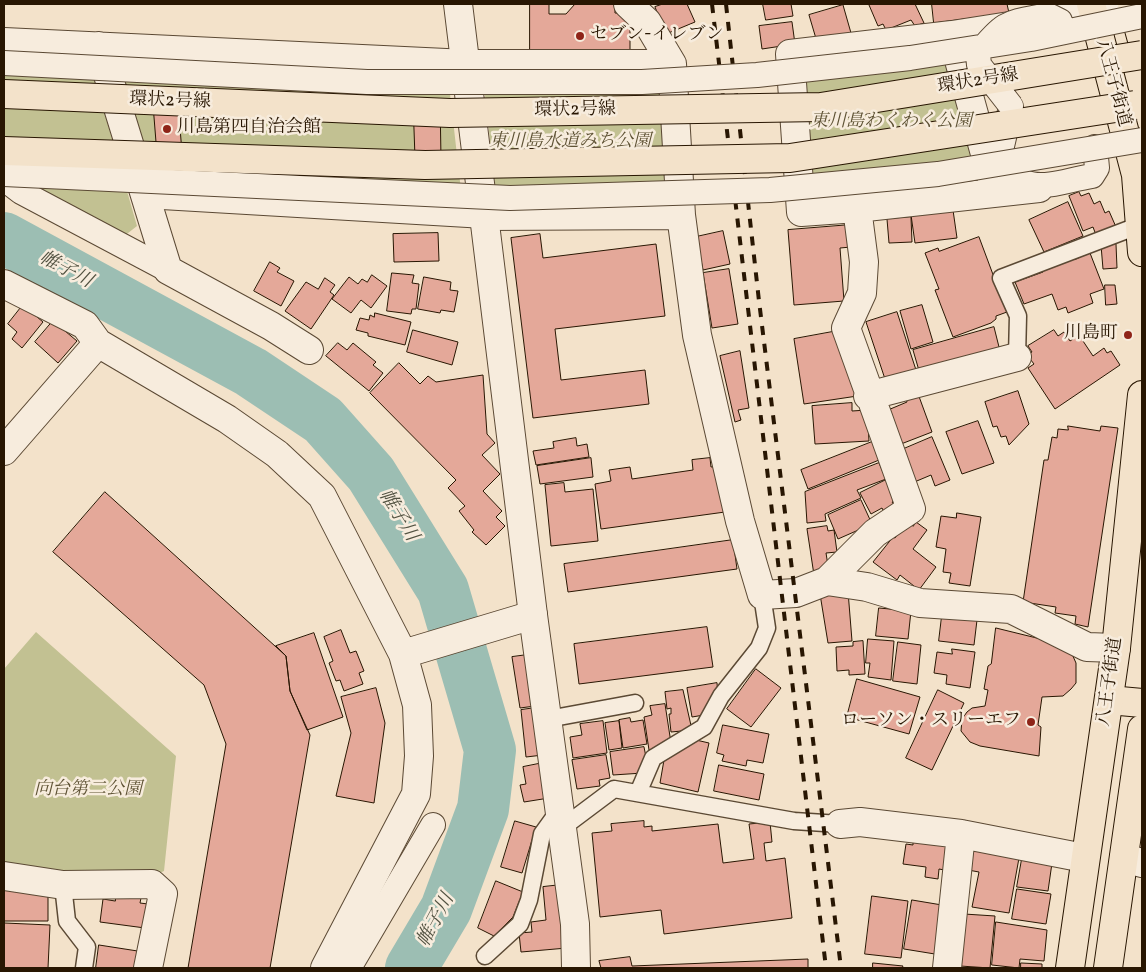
<!DOCTYPE html>
<meta charset="utf-8">
<style>
body{margin:0}
#map{position:relative;width:1146px;height:972px;overflow:hidden;background:#f3e2ca;font-family:Vollkorn,serif}
canvas{display:block}
.frame{position:absolute;inset:0;border:5px solid #281602;pointer-events:none}
</style>
<div id="map">
<canvas width="1146" height="972"></canvas>
<div class="frame"></div>
</div>
<script>
const g = document.querySelector('canvas').getContext('2d');
g.lineJoin = 'round';
function fillPath(path, color) {
  g.fillStyle = color;
  g.fill(path, 'evenodd');
}
function trace(path, color, width, dash) {
  g.strokeStyle = color;
  g.lineWidth = width;
  g.lineCap = dash ? 'butt' : 'round';
  g.setLineDash(dash || []);
  g.stroke(path);
}
function label(font, color, halo, rows, align = 'center') {
  g.font = font + ' Vollkorn,"Noto Serif JP",serif';
  g.lineWidth = 5;
  g.setLineDash([]);
  g.textBaseline = 'middle';
  g.strokeStyle = halo;
  g.fillStyle = color;
  for (const [text, x, y, turn = 0] of rows) {
    g.save();
    g.translate(x, y);
    g.rotate((+turn || 0) * Math.PI / 180);
    g.textAlign = isNaN(turn) ? turn : align;
    if (halo) g.strokeText(text, 0, 0);
    g.fillText(text, 0, 0);
    g.restore();
  }
}
const green = new Path2D(`
 M947 45 983 187 809 202 798 62Z
 M4 58 90 62 137 226 123 237 4 168Z
 M114 58 448 76 463 208 155 193Z
 M663 75 668 209 498 210 483 78Z
 M36 632 176 756 164 871 153 876 4 868V669Z`);
const river = new Path2D(`
 M4 238 251 372 323 420 371 474 443 590 490 750 483 809 446 909 411 968`);
const building = new Path2D(`
 M530 4H549V14H566L575 4H615V13H625V21H630V52L530 51Z
 M663 4H687L695 22 666 34 655 7Z
 M763 4H791L793 16 766 20Z
 M873 4H915L924 23 915 26 911 20 886 30 883 24 878 26 869 5Z
 M932 4H1007L1009 13 934 23Z
 M843 5 851 33 817 42 809 15Z
 M792 22 795 44 762 49 759 26Z
 M177 90 183 165 158 167 152 92Z
 M440 100 441 158H415L413 101Z
 M1079 192 1081 196 1089 193 1094 204 1100 201 1105 213 1109 211 1116 227 1096 235 1093 227 1083 231 1069 196Z
 M1068 202 1083 236 1044 252 1029 220Z
 M953 210 957 238 915 243 911 215Z
 M911 217 912 242 889 243 887 219Z
 M850 225 851 247 840 248 844 301 794 305 788 230Z
 M723 231 730 264 703 270 696 237Z
 M438 233 439 261 394 262 393 234Z
 M540 234 543 258 656 244 665 316 555 329 561 380 645 370 649 404 533 418 511 238Z
 M979 237 1007 312 996 316V319L991 323 953 337 935 290 939 289 925 253 938 248 939 251Z
 M1116 244 1117 268 1103 269 1101 245Z
 M1090 253 1104 289 1090 294 1093 303 1068 313 1066 307 1058 310 1052 294 1024 304 1015 282 1043 272 1041 268 1074 255 1075 259Z
 M270 262 280 268 277 272 294 281 281 306 254 291Z
 M729 269 738 324 712 328 703 273Z
 M392 273 414 275 412 283 419 284 416 309H412L411 314 387 311Z
 M372 275 387 286 371 308 361 300 351 313 332 299 349 277 358 284 362 279 367 282Z
 M424 277 451 282 450 290 458 291 454 312 441 310 440 313 418 309Z
 M325 278 335 285 330 292 334 295 311 329 285 311 306 282 318 289Z
 M1105 285H1115L1117 304 1106 305Z
 M23 305 43 322 22 348 12 339 17 332 8 324Z
 M922 305 933 342 911 349 900 311Z
 M897 312 917 373 886 382 866 322Z
 M375 313 411 322 405 345 368 336V333L356 330 360 318 369 320 370 315 374 317Z
 M53 321 77 341 58 363 35 342Z
 M994 327 1000 351 920 374 913 350Z
 M413 330 458 342 452 365 407 352Z
 M843 330 864 395 804 404 794 339Z
 M1054 330 1058 336 1064 332 1070 341 1079 335 1093 356 1104 348 1107 353 1111 351 1120 365 1055 409 1028 368 1034 364 1027 355 1032 352 1028 346Z
 M338 343 347 350 353 343 376 362 373 365 383 373 369 391 326 356Z
 M740 351 749 408 738 410 741 420 735 422 720 356Z
 M399 363 420 384 428 376 436 382 483 375 487 434 495 443 482 455 500 474 483 491 502 511 496 517 505 526 486 545 472 532 474 530 459 511 465 506 448 488 456 480 370 393Z
 M917 391 932 432 901 444 888 410 907 402 905 396Z
 M1018 391 1029 424 1009 445 1006 436 1001 437 997 426 993 427 985 402Z
 M852 403V411L867 410 869 441 815 444 812 406Z
 M978 421 994 463 962 474 946 432Z
 M1068 426 1100 431 1101 426 1118 428 1088 627 1075 624 1076 616 1055 613 1056 607 1023 602 1044 460H1048L1052 437 1057 438 1058 429 1068 430Z
 M932 437 950 480 935 486 931 475 912 483 899 451Z
 M576 438 577 446 587 444 589 457 536 465 533 451 554 448 553 442Z
 M877 440 884 458 808 489 801 470Z
 M591 458 593 477 540 484 537 466Z
 M710 458 711 467 718 466 725 512 601 529 595 484 611 481 609 470 630 467 632 479 693 470 692 460Z
 M879 463 886 479 857 490 861 498 825 514 826 521 807 523 805 492Z
 M890 478 900 498 892 502 895 506 884 512 882 508 871 514 860 493Z
 M564 483 565 492 593 489 598 541 551 546 545 485Z
 M105 492 286 656 290 691 310 735 270 968H188L226 744 204 685 53 552Z
 M861 500 872 524 838 539 828 515Z
 M957 513 981 517 970 586 949 583 951 573 943 572 946 549 936 547 941 516 956 518Z
 M916 522 927 530 913 549 936 567 919 590 900 575 897 580 873 562 893 537 895 538 903 527 906 530 910 524 913 526Z
 M827 526 828 531 834 530 837 552 826 553 829 572 814 575 807 529Z
 M733 540 737 569 568 592 564 564Z
 M848 591 852 641 828 643 820 594Z
 M879 608 911 611 908 639 876 636Z
 M942 616 977 620 974 645 939 641Z
 M707 627 713 667 579 684 574 644Z
 M996 628 1053 642 1072 654 1076 663V683L1071 689 1063 696 1042 697 1038 725 1041 727 1039 756 980 746 970 742 961 731 962 719 967 712 972 708 985 706 988 690 984 689 988 666 991 664Z
 M341 630 350 653 356 651 364 671 359 673 363 684 344 691 340 680 336 681 329 663 333 661 324 637Z
 M314 633 343 717 307 730 290 691 286 656 276 646Z
 M868 639 894 641 891 680 868 677 870 663H866Z
 M863 641 865 674 849 675V670L837 671 836 647 853 646V642Z
 M898 642 921 645 917 684 893 681Z
 M952 649 975 652 970 688 946 684 947 675 934 673 937 652 952 654Z
 M527 655 535 706 520 708 512 657Z
 M756 669 781 688 751 727 727 709Z
 M857 679 920 697 909 734 847 717Z
 M717 683 718 694 710 714 692 717 687 688Z
 M376 688 385 723 374 803 336 796 351 733 341 697Z
 M683 690 692 730 671 732 669 714H671V708L667 709 665 692Z
 M938 690 964 703 932 770 906 758Z
 M665 704 671 743 664 747 649 750 644 717 652 715 650 706Z
 M535 708 543 755 526 757 521 710Z
 M630 718 631 722 643 720 647 744 623 748 619 720Z
 M603 721 607 753 573 758 570 737 582 735 580 724Z
 M619 721 622 748 609 750 605 723Z
 M723 725 769 734 763 763 747 760 746 766 722 761 724 755 717 753Z
 M696 740 709 743 698 792 660 783 664 760Z
 M644 747 647 762 643 773 613 775 610 752Z
 M606 755 610 778 599 780 600 786 577 789 572 760Z
 M543 763 549 798 524 802 520 785 526 784 523 767Z
 M719 765 764 774 759 800 714 791Z
 M515 821 536 827 522 873 501 867Z
 M644 821V827L652 826V831L718 824 723 863 754 859 749 824 770 822 772 842 764 843 766 861 785 858 792 918 664 934 661 910 600 917 592 833 612 831 611 824Z
 M954 841 950 871 939 869 938 879 925 877 926 867 903 864 906 844 913 845V842Z
 M972 850 1019 858 1009 913 972 907 979 872 968 870Z
 M1022 859 1052 863 1048 891 1017 887Z
 M496 881 523 892 513 917 494 936 478 928Z
 M561 885 567 948 521 952 519 933 532 932 531 922 546 920 543 887Z
 M4 889H48V921H4Z
 M1017 889 1051 894 1046 924 1012 919Z
 M116 895 141 898 140 903 148 904 145 928 100 922 103 899 115 901Z
 M872 896 908 901 901 958 865 954Z
 M912 900 948 906 941 955 904 949Z
 M964 914 995 916 990 968 960 966Z
 M996 922 1047 930 1044 961 1020 959 1019 968 992 965Z
 M4 923 50 925 48 968H4Z
 M99 945 144 952 142 968H96Z
 M630 957 632 966 808 959V968H601L599 961Z
 M873 963 903 966 902 968H873Z
 M1021 963 1042 964V968H1021Z`);
const service = new Path2D(`
 M1017 357 1018 316 1001 278 1140 225
 M548 719 635 703
 M638 793 653 758 704 727 721 696 759 648 767 628 762 595
 M562 828 614 789 794 821 840 824
 M63 885 67 921 87 947 84 968
 M485 956 520 924 529 900 542 834 560 809`);
const pedestrian = new Path2D(`
 M1011 107 999 159C1026 199 1051 183 1092 176L1097 168 1095 147
 M4 179 21 192 168 270
 M145 196 485 216
 M349 968 433 825`);
const minor = new Path2D(`
 M628 4 647 22 672 64 681 215 697 335 740 521 762 595 796 593 827 581 867 587 920 603 1011 609 1087 647 1116 648
 M952 35 995 190
 M4 42 467 64H672
 M99 46 168 270 271 326 309 350
 M857 208 1039 188
 M485 216 681 215
 M4 284 85 325 98 343
 M868 396 1017 357
 M4 451 98 343 227 419 277 454 322 496 403 654 417 705 419 756 416 794 325 968
 M827 581 875 533 911 509 846 328 862 293 864 262 857 208 801 212 790 54 952 35 1093 13 1131 4
 M403 654 533 615
 M840 824 860 822 961 834 1084 858
 M1124 858 1142 863
 M4 876 63 885 152 884 163 894 148 968
 M947 968 961 834`);
const tertiary = new Path2D(`
 M458 4 533 615 575 924 576 968`);
const primary = new Path2D(`
 M1109 700 1142 703`);
const trunk = new Path2D(`
 M1091 4 1136 175 1142 252
 M1132 4 1142 40
 M1070 968 1116 648 1142 395
 M1108 968 1142 729`);
const rail = new Path2D(`
 M712 4 826 968
 M726 4 759 301 841 968`);
const pedestrianBridge = new Path2D(`
 M4 63 367 82H642L757 75 910 58 1031 39 1142 16
 M1011 106 979 65 978 54C1005 20 1007 23 1048 15L1060 21 1063 32
 M4 174 510 198 770 190 938 174 1142 140`);
const primaryBridge = new Path2D(`
 M4 94 450 113 821 107 1142 55
 M4 151 425 165 790 158 1135 105`);
const markers = [
 [580,36,5,"#8f2418"],
 [167,129,5,"#8f2418"],
 [1128,335,5,"#8f2418"],
 [1031,722,5,"#8f2418"]
];
const poiNames = [
 ["セブン-イレブン",590,36],
 ["川島第四自治会館",177,129],
 ["川島町",1118,335,"right"],
 ["ローソン・スリーエフ",1021,722,"right"]
];
const streetNames = [
 ["環状2号線",978,82,-9],
 ["八王子街道",1112,83,75],
 ["環状2号線",170,102,2],
 ["環状2号線",575,111,-1],
 ["八王子街道",1111,682,-82]
];
const parkNames = [
 ["東川島わくわく公園",891,123],
 ["東川島水道みち公園",570,143],
 ["向台第二公園",88,791]
];
const waterNames = [
 ["帷子川",65,271,28],
 ["帷子川",397,516,58],
 ["帷子川",437,921,-62]
];
fillPath(green, '#c2c192');
trace(river, '#9cbeb3', 52);
fillPath(building, '#e4a899');
trace(building, '#281602', 1);
trace(service, '#5b4934', 19);
trace(pedestrian, '#5b4934', 26);
trace(minor, '#5b4934', 30);
trace(tertiary, '#5b4934', 30);
trace(primary, '#281602', 30);
trace(trunk, '#281602', 30);
trace(service, '#f7ecdd', 16);
trace(pedestrian, '#f7ecdd', 24);
trace(minor, '#f7ecdd', 28);
trace(tertiary, '#f7ecdd', 28);
trace(primary, '#f3e2ca', 28);
trace(trunk, '#f3e2ca', 28);
trace(rail, '#281602', 4, [9, 9]);
trace(pedestrianBridge, '#5b4934', 26, []);
trace(primaryBridge, '#281602', 30, []);
trace(pedestrianBridge, '#f7ecdd', 24);
trace(primaryBridge, '#f3e2ca', 28);
for (const [x, y, r, color] of markers) {
  const dot = new Path2D();
  dot.arc(x, y, r, 0, 2 * Math.PI);
  g.fillStyle = color;
  g.fill(dot);
  trace(dot, '#f7ecdd', 2);
}
label('18px', '#281602', '#f7ecdd', poiNames, 'left');
label('18px', '#281602', '#f7ecdd', streetNames);
label('italic 18px', '#5e5234', '#f7ecdd', parkNames);
label('italic 19px', '#515140', '#f7ecdd', waterNames);
</script>
